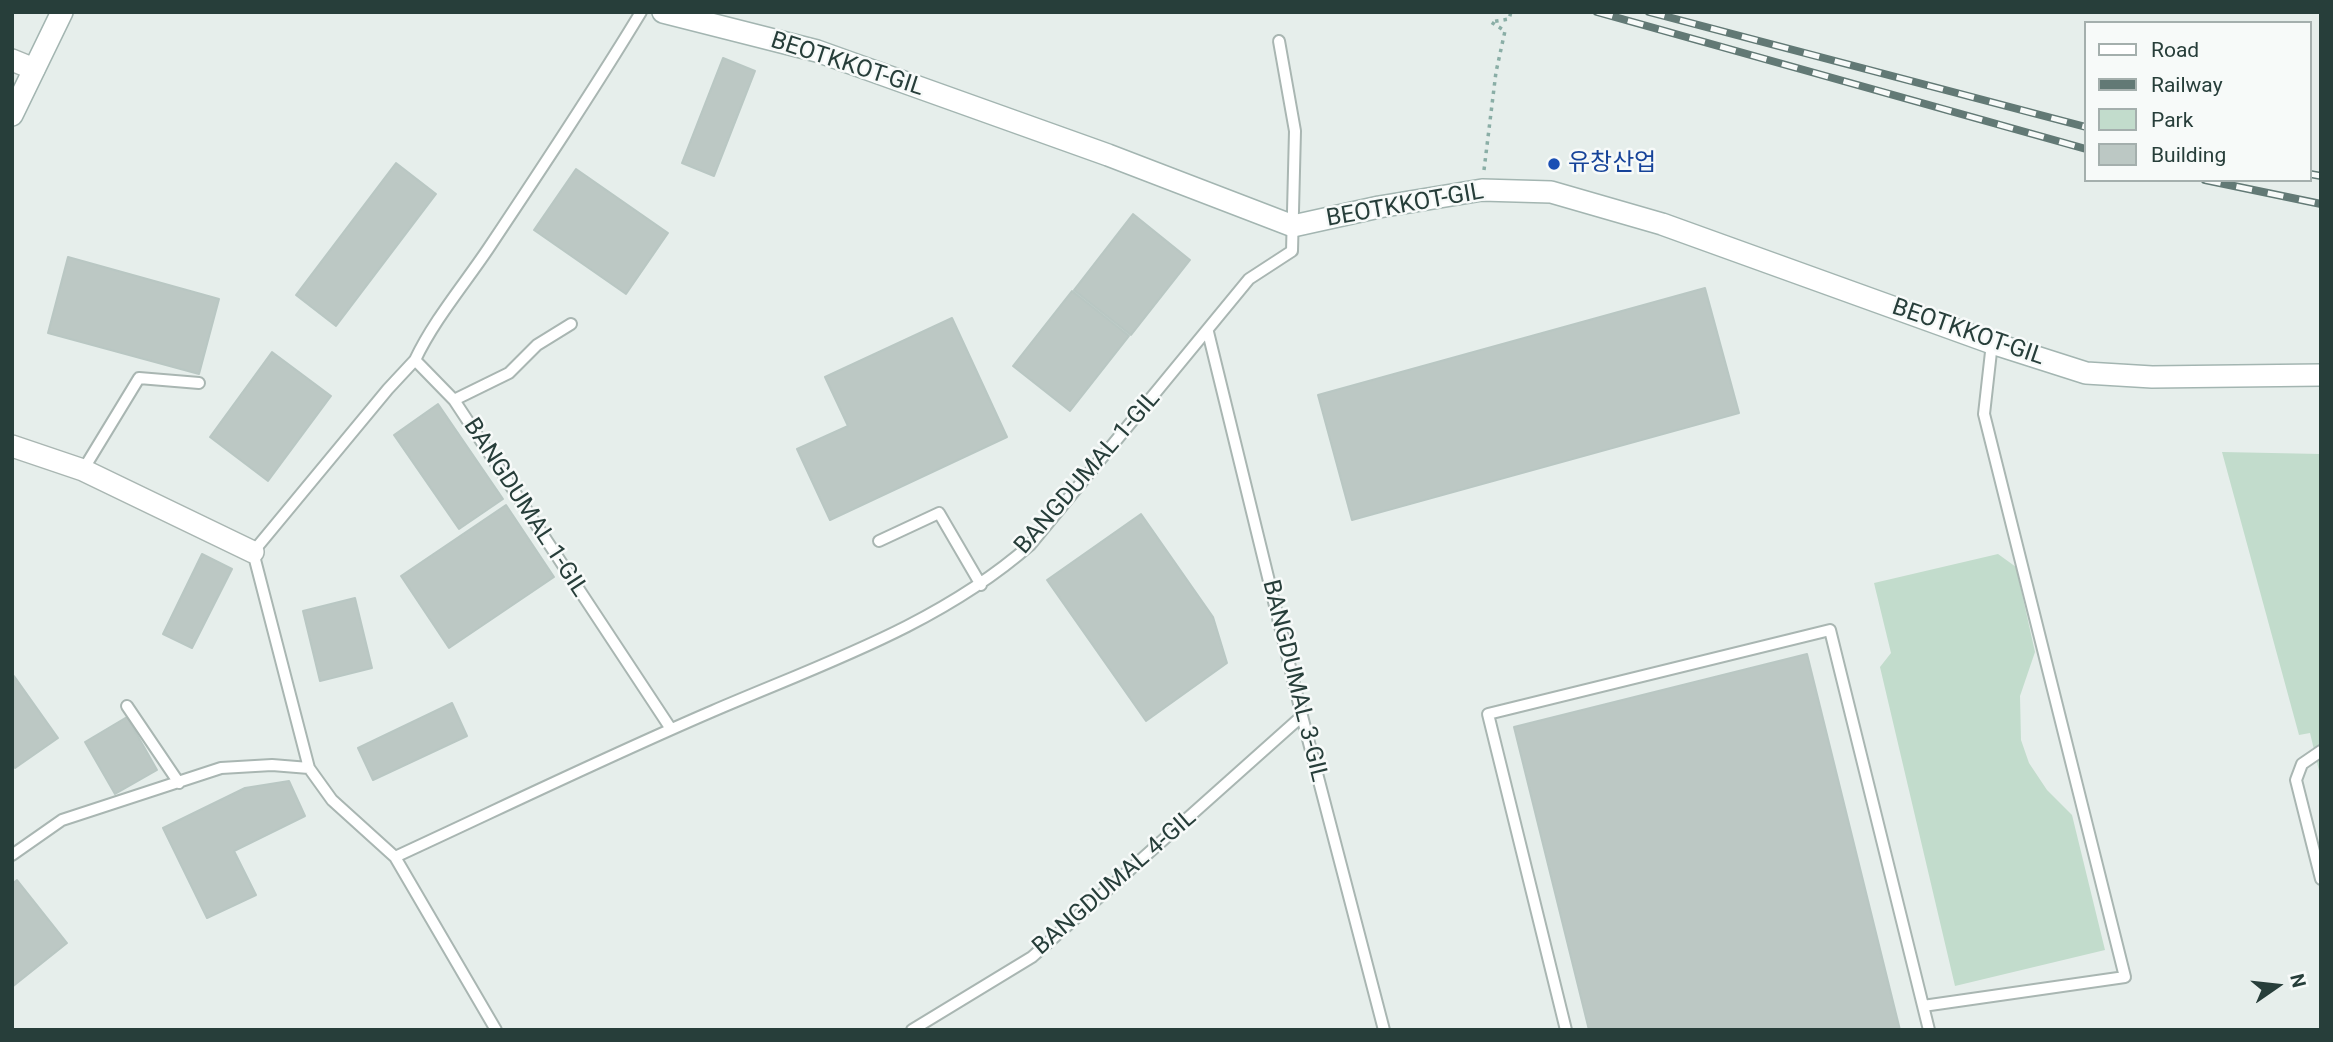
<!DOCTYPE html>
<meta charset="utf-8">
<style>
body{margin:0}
#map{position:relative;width:2333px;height:1042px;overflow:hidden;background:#e6eeeb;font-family:Roboto,sans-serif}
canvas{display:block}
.frame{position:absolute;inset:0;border:14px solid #273e3a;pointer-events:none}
.legend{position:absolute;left:2084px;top:21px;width:228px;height:161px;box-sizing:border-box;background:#f7faf9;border:2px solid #a4afad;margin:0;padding:9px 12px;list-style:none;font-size:21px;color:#273e3a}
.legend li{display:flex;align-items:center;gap:14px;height:35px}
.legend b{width:35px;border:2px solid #a4afad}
.north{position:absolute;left:2242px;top:951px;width:70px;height:70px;-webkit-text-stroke:5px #f7faf9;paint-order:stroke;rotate:76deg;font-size:19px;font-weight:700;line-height:28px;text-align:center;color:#273e3a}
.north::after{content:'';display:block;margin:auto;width:24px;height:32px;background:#273e3a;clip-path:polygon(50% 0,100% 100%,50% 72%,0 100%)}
</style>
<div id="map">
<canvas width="2333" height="1042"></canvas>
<div class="frame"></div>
<ul class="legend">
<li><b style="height:9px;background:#fff"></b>Road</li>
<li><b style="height:9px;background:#627975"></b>Railway</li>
<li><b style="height:19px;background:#c2dccc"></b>Park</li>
<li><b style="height:19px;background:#bcc8c4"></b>Building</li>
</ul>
<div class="north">N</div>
</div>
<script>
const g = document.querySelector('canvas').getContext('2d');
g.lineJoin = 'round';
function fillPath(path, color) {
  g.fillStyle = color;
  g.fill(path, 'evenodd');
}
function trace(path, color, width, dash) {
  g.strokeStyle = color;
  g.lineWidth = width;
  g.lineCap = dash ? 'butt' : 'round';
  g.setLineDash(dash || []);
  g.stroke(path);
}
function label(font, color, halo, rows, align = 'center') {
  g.font = font + ' Roboto,"Noto Sans KR",sans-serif';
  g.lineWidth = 5;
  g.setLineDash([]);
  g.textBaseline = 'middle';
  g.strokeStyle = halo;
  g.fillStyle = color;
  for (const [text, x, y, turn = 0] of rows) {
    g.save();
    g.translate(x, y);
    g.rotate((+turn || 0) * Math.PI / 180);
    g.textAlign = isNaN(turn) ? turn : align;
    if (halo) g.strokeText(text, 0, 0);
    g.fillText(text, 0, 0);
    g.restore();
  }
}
const green = new Path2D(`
 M2222 452 2321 454V779L2310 733 2299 735Z
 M1998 554 2016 567 2035 652 2020 696 2021 740 2029 763 2047 790 2072 815 2105 950 1955 986 1880 667 1891 653 1874 583Z`);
const building = new Path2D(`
 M723 58 755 71 714 176 682 163Z
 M396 163 436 194 336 326 296 295Z
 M576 169 668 233 626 294 534 230Z
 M1133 214 1190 260 1131 335 1074 290Z
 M68 257 219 299 199 374 48 333Z
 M1705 288 1739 413 1352 520 1318 395Z
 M1072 291 1129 336 1070 411 1013 366Z
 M952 318 1007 437 830 520 797 449 848 426 825 377Z
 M272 352 331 396 268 481 210 437Z
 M438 404 503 499 459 529 394 435Z
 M506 505 554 577 449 648 401 576Z
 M1141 514 1213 617 1227 663 1146 721 1047 580Z
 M202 554 232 569 192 648 163 634Z
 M355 598 372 668 320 681 303 611Z
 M1807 654 1900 1030H1589L1514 727Z
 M14 676 58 738 15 768 12 764Z
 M452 703 467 736 373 780 358 748Z
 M127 717 157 770 115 794 85 742Z
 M289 781 305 816 234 851 256 895 207 918 163 828 245 788Z
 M17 880 67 943 12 987V884Z`);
const path = new Path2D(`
 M1484 170 1496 72 1505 31 1491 22 1509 19 1511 12`);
const lane = new Path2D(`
 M1208 332 1302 716 1384 1030
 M415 360C434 320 463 286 488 249 540 171 592 93 641 12
 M454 400 509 373 537 345 571 324
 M83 470 139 378 199 383
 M879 541 939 513 981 585
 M127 706 179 783
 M2321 751 2302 764 2296 780 2321 879
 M309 768 253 552 388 389 415 360 454 400 671 729
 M12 855 62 820 221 768 272 765 309 768 332 800 395 857 496 1030
 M395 857C501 808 606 757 713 711 822 664 939 625 1030 545L1249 279 1292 251 1295 131 1279 41
 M1923 1006 2125 977 1984 414 1992 343
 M912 1030 1032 957 1302 716
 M1566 1030 1488 714 1830 630 1929 1030`);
const street = new Path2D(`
 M12 60 34 69
 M12 446 83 470 253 552`);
const secondary = new Path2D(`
 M663 12 817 51 1108 155 1293 226 1379 207 1482 190 1551 192 1662 224 1992 343 2086 373 2152 377 2321 375
 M12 115 62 12`);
const rail = new Path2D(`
 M1597 12 2086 149
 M1649 12 2086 127
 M2310 174 2321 176
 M2205 180 2321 204`);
const markers = [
 [1554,164,7,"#1a4fb4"]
];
const streetNames = [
 ["BEOTKKOT-GIL",847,65,18],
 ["BEOTKKOT-GIL",1405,206,-10],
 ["BEOTKKOT-GIL",1968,333,19],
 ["BANGDUMAL 1-GIL",1088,473,-49],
 ["BANGDUMAL 1-GIL",525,508,57],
 ["BANGDUMAL 3-GIL",1294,681,76],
 ["BANGDUMAL 4-GIL",1115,883,-41]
];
const transitNames = [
 ["유창산업",1568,164]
];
fillPath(green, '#c2dccc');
fillPath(building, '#bcc8c4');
trace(building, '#b9c7c3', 2);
trace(lane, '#a9b6b2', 14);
trace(street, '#a9b6b2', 24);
trace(secondary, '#a3b5b1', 24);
trace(path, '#8aaea6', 3.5, [3.5, 5]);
trace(lane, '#fff', 10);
trace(street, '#fff', 21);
trace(secondary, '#fff', 21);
trace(rail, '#627975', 8);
trace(rail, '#f7faf9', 5, [16]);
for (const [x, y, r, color] of markers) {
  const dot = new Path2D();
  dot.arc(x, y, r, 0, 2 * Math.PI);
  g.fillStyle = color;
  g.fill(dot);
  trace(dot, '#f7faf9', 2.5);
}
label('24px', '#273e3a', '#f7faf9', streetNames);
label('24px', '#164399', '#f7faf9', transitNames, 'left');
</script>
